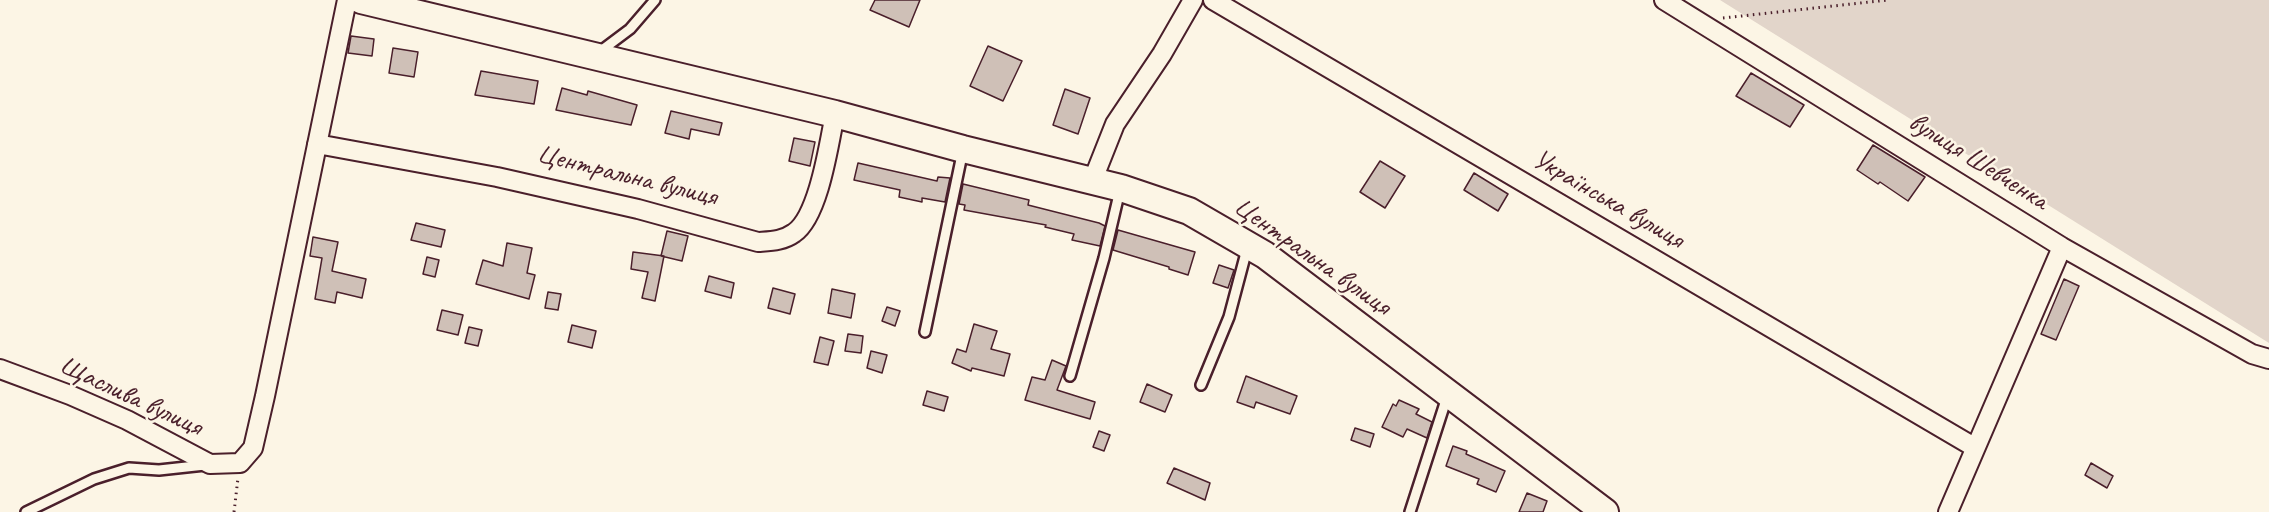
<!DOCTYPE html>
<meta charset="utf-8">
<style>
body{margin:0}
canvas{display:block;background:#fcf5e5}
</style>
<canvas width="2269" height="512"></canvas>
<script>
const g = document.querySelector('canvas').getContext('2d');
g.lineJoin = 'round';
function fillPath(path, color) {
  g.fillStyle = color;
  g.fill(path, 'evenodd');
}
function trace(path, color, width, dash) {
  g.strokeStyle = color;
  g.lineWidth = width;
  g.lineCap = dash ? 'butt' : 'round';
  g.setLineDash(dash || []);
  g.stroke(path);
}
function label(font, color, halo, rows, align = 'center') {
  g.font = font + ' Caveat,sans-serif';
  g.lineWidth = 5;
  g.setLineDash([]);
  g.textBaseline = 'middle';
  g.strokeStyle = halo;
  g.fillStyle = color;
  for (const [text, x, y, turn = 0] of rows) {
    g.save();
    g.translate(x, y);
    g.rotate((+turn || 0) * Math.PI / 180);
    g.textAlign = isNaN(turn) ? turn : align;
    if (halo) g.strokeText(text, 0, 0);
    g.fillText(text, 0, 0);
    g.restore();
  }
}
const green = new Path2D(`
 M1720 0H2269V343Z`);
const building = new Path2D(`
 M875 0H920L909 27 870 10Z
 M351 36 374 39 372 56 348 53Z
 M988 46 1022 61 1003 101 970 86Z
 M393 48 418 52 414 77 389 73Z
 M481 71 538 81 534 104 475 95Z
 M1751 73 1804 105 1790 127 1736 96Z
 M562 88 587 95 588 91 637 105 631 125 556 110Z
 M1065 89 1090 98 1078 134 1053 125Z
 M671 111 722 123 719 135 691 129 689 139 665 133Z
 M794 138 815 142 810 166 789 161Z
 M1873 145 1925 177 1908 201 1880 182 1878 184 1857 170Z
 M1380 161 1405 176 1385 208 1360 192Z
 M858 163 937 181 938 177 950 178 945 202 922 198V202L899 197 900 190 854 180Z
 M1474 173 1508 194 1498 211 1464 190Z
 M963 184 1029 200 1028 205 1099 223 1105 226 1100 246 1072 240 1074 234 1045 227 1046 225 964 210 965 205 959 204Z
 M416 223 445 230 441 247 411 240Z
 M1118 230 1195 252 1188 275 1169 269V267L1113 250Z
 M667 231 688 236 682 261 661 256Z
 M313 237 338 242 332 271 366 279 362 298 337 292 335 303 315 299 322 258 310 256Z
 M507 243 532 248 527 273 535 275 529 299 476 284 483 260 503 266Z
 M633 252 664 256 655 301 642 298 648 272 631 269Z
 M427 257 439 260 435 277 423 274Z
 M1219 265 1234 270 1228 288 1213 283Z
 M709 276 734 283 731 298 705 291Z
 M2064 279 2079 286 2056 340 2041 334Z
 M773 288 795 294 790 314 768 308Z
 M832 289 855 294 851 318 828 313Z
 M548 292 561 294 558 310 545 308Z
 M887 307 900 311 895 326 882 321Z
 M442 310 463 315 458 335 437 330Z
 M974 324 997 331 991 349 1010 354 1004 376 972 368 971 371 952 363 957 349 966 352Z
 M572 325 596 331 592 348 568 342Z
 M469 327 482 330 478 346 465 343Z
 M848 334 863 336 861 353 845 351Z
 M820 337 834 341 828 365 814 362Z
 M871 351 887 355 882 373 867 368Z
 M1052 360 1066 366 1057 390 1095 402 1090 419 1025 400 1032 377 1045 380Z
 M1246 376 1297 396 1290 414 1256 402 1254 408 1237 402Z
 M1147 384 1172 395 1165 412 1140 402Z
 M927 391 948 397 944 411 923 405Z
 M1399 400 1419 409 1416 414 1432 422 1427 438 1407 429 1403 437 1382 427 1393 404 1396 406Z
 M1355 428 1374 434 1370 447 1351 440Z
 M1099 431 1110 435 1104 451 1093 447Z
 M1453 446 1467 451 1466 454 1505 471 1496 492 1477 484 1479 479 1446 466Z
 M2091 463 2113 476 2107 488 2085 475Z
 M1174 468 1210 483 1205 500 1167 483Z
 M1527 493 1547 501 1543 512H1519Z`);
const path = new Path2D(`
 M1723 18 1888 0
 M234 512 238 478`);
const lane = new Path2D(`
 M598 53 630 29 655 0
 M925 332 963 150
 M1070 376 1104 258 1120 190
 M1201 385 1229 317 1247 249
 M26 512 94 479 129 468 159 470 205 465
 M1410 512 1447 397`);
const street = new Path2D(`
 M1213 0 1974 447
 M1664 0 2062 247 2252 354 2269 359
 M317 144 497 177 638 209 758 242C771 241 783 241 794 233 819 216 829 143 835 114
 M1092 182 1115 124 1162 54 1193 0
 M0 369 70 395 127 420 210 464 240 463 253 448 265 396 347 0
 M1948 512 2062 247`);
const secondary = new Path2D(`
 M361 0 835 114 963 149 1121 188 1189 211 1265 255 1605 512`);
const streetNames = [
 ["вулиця Шевченка",1978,162,32],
 ["Центральна вулиця",627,176,14],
 ["Українська вулиця",1608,200,30],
 ["Центральна вулиця",1312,257,35],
 ["Щаслива вулиця",131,397,25]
];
fillPath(green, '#e2d5ca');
fillPath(building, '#cfc0b7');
trace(building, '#4a1f2b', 1.5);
trace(lane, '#4a1f2b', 14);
trace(street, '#4a1f2b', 22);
trace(secondary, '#4a1f2b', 30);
trace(path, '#4a1f2b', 3, [1.5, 4.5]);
trace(lane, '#fcf5e5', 9);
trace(street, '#fcf5e5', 18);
trace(secondary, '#fcf5e5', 26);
label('28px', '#4a1f2b', '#fcf5e5', streetNames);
</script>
